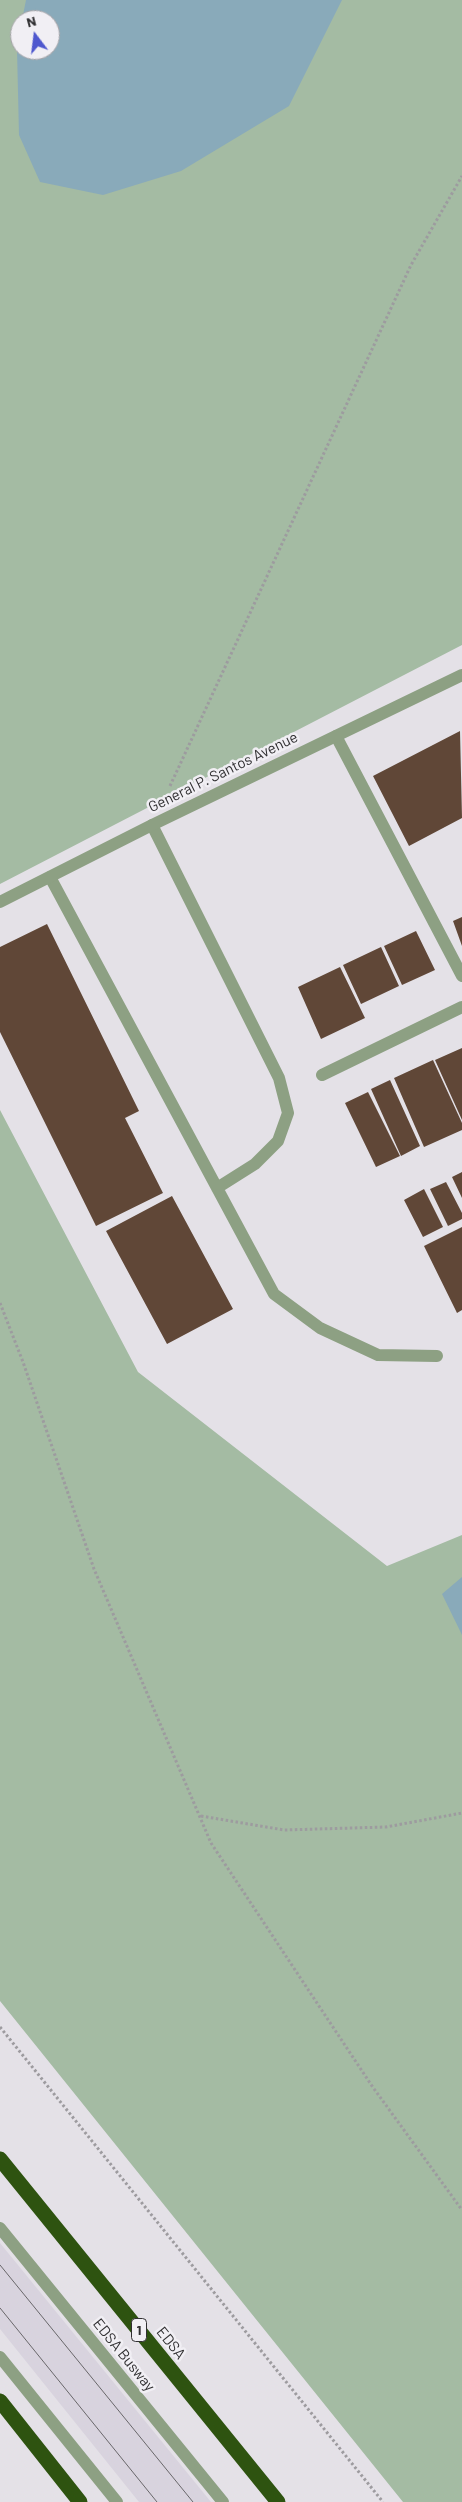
<!DOCTYPE html>
<style>
body{margin:0}
#map{position:relative;width:462px;height:2502px;overflow:hidden;background:#e4e1e7;font-family:Barlow,sans-serif}
canvas{display:block}
.north{position:absolute;left:10px;top:10px;width:50px;height:50px;box-sizing:border-box;background:#f1eff4;border:1px solid #a4a2a6;border-radius:50%;rotate:345deg;font-size:14px;font-weight:700;line-height:20px;text-align:center;color:#302f31}
.north::after{content:'';display:block;margin:auto;width:18px;height:22px;background:#4f58ce;clip-path:polygon(50% 0,100% 100%,50% 72%,0 100%)}
</style>
<div id="map">
<canvas width="462" height="2502"></canvas>
<div class="north">N</div>
</div>
<script>
const g = document.querySelector('canvas').getContext('2d');
g.lineJoin = 'round';
function fillPath(path, color) {
  g.fillStyle = color;
  g.fill(path, 'evenodd');
}
function trace(path, color, width, dash) {
  g.strokeStyle = color;
  g.lineWidth = width;
  g.lineCap = dash ? 'butt' : 'round';
  g.setLineDash(dash || []);
  g.stroke(path);
}
function label(font, color, halo, rows, align = 'center') {
  g.font = font + ' Barlow,sans-serif';
  g.lineWidth = 5;
  g.setLineDash([]);
  g.textBaseline = 'middle';
  g.strokeStyle = halo;
  g.fillStyle = color;
  for (const [text, x, y, turn = 0] of rows) {
    g.save();
    g.translate(x, y);
    g.rotate((+turn || 0) * Math.PI / 180);
    g.textAlign = isNaN(turn) ? turn : align;
    if (halo) g.strokeText(text, 0, 0);
    g.fillText(text, 0, 0);
    g.restore();
  }
}
const built = new Path2D(`
 M0 2243 211 2502H139L0 2329Z`);
const green = new Path2D(`
 M0 0H462V645L0 884ZM20 20H50V50H20Z
 M0 1110 138 1372 387 1566 462 1535V2502H403L0 2001Z`);
const water = new Path2D(`
 M26 0H342L289 106 181 171 103 195 40 182 19 135 17 50 20 33V50H50V20H22Z
 M462 1577V1635L442 1594Z`);
const building = new Path2D(`
 M460 731 462 818 409 846 373 776Z
 M462 917V946L453 921Z
 M47 924 139 1111 125 1118 163 1193 96 1226 0 1032V947Z
 M416 931 435 970 402 985 384 946Z
 M381 947 399 986 361 1004 343 965Z
 M340 967 365 1018 321 1039 298 987Z
 M462 1048V1120L435 1060Z
 M433 1060 462 1123V1130L424 1147 394 1078Z
 M390 1080 420 1146 401 1156 371 1089Z
 M368 1092 400 1156 376 1167 345 1103Z
 M462 1172V1198L452 1177Z
 M446 1182 462 1213V1219L448 1226 430 1189Z
 M424 1189 443 1227 423 1237 404 1200Z
 M172 1196 233 1309 167 1344 106 1231Z
 M462 1227V1310L457 1313 424 1246Z`);
const path = new Path2D(`
 M170 786 411 265 462 176
 M0 1303 23 1362 94 1569 211 1843 372 2086 462 2210
 M201 1816 284 1830 386 1827 462 1813
 M0 2027 383 2502`);
const lane = new Path2D(`
 M336 736 462 976
 M152 825 279 1078 288 1113 278 1141 255 1164 217 1188
 M50 877 274 1294 320 1328 378 1355 437 1356
 M322 1075 462 1007
 M0 2228 223 2502
 M0 2357 117 2502`);
const street = new Path2D(`
 M0 902 152 825 462 675`);
const highway = new Path2D(`
 M0 2159 278 2502
 M0 2401 80 2502`);
const tram = new Path2D(`
 M0 2265 193 2502
 M0 2308 157 2502`);
const shields = [
 [139,2330,15]
];
const shieldNames = [
 ["1",139,2330]
];
const streetNames = [
 ["General P. Santos Avenue",223,772,-26],
 ["EDSA",171,2343,51],
 ["EDSA Busway",124,2355,51]
];
fillPath(built, '#d8d3de');
fillPath(green, '#a4bba3');
fillPath(water, '#89aaba');
fillPath(building, '#604737');
trace(path, '#9d9b9f', 3, [2.5, 2.5]);
trace(lane, '#8da083', 12);
trace(street, '#8da083', 12);
trace(highway, '#2e5310', 15);
trace(tram, '#69676a', 1);
for (const [x, y, w] of shields) {
  const box = new Path2D();
  box.roundRect(x - w / 2, y - 11.5, w, 23, 4);
  g.fillStyle = '#f1eff4';
  g.fill(box);
  trace(box, '#302f31', 1);
}
label('bold 14px', '#302f31', null, shieldNames);
label('15px', '#302f31', '#f1eff4', streetNames);
</script>
